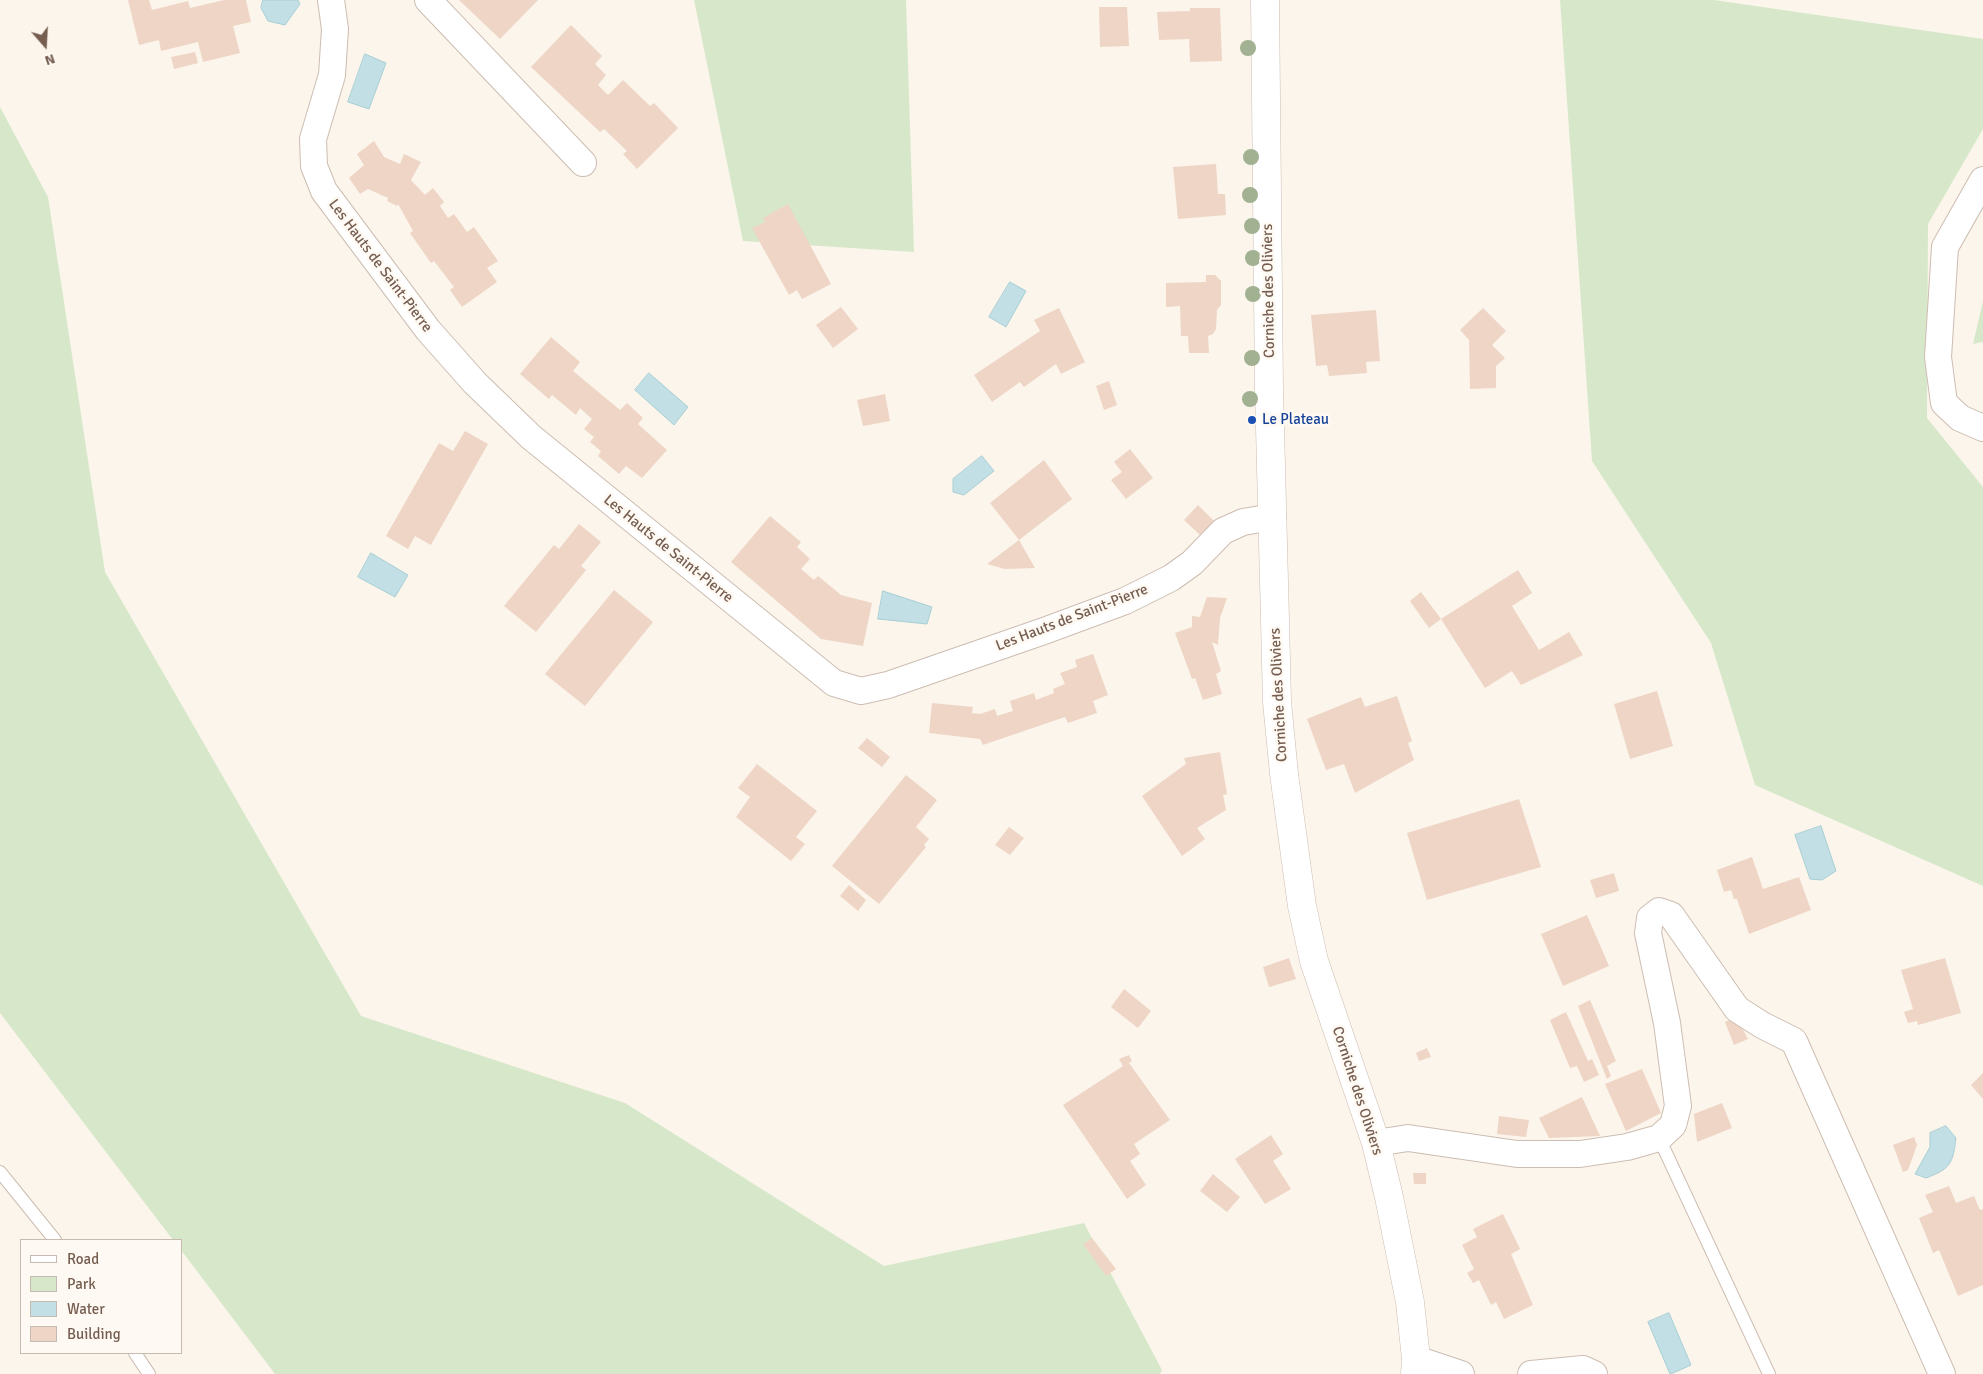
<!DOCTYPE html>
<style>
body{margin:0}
#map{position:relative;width:1983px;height:1374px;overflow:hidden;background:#fbf5eb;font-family:Signika,sans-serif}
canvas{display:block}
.legend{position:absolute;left:20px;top:1239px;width:162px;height:115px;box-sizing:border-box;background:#fef9f2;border:1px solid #c7bbb1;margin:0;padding:6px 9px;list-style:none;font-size:15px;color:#755d50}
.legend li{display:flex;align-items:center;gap:10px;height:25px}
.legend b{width:25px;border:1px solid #c7bbb1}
.north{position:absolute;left:20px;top:20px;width:50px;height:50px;-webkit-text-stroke:4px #fef9f2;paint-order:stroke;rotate:161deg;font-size:14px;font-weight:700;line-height:20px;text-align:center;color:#755d50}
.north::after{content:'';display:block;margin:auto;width:18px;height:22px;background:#755d50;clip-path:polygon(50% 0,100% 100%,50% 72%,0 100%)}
</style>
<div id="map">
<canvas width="1983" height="1374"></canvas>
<ul class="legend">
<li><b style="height:6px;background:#fff"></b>Road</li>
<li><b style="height:14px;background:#d7e8ca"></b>Park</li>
<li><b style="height:14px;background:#c1dfe4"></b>Water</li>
<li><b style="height:14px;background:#efd5c5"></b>Building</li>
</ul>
<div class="north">N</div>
</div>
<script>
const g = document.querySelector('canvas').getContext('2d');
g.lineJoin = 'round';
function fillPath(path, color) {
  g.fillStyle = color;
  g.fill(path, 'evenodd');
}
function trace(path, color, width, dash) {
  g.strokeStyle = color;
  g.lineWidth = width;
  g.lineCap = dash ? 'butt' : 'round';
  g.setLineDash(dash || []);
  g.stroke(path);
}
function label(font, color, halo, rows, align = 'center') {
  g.font = font + ' Signika,sans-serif';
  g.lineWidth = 5;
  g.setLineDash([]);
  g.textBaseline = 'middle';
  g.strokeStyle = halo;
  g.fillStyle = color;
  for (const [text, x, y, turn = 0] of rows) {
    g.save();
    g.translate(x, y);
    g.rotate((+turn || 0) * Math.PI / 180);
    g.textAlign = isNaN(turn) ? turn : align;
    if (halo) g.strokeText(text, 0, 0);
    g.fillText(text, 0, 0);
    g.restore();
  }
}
const green = new Path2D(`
 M694 0H906L914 252 743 241Z
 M1560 0H1714L1983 39V129L1928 224 1927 418 1983 487V886L1755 785 1711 643 1592 461Z
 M0 107 48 197 105 572 361 1016 625 1103 884 1266 1084 1223 1162 1370 1160 1374H275L181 1250V1240H173L0 1013Z
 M1983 301V342L1973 344Z`);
const water = new Path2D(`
 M263 0H298L300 4 285 25 268 21 261 8Z
 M365 54 386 63 369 109 348 102Z
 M1010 282 1026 291 1006 327 989 317Z
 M649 373 688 407 674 425 635 390Z
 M982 456 994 471 964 495 953 492V479Z
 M371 553 408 575 395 597 358 577Z
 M883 591 932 607 927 624 878 619Z
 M1821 826 1836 871 1822 880 1810 879 1795 835Z
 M1946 1126 1956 1138C1953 1164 1950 1169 1926 1178L1915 1174 1930 1147V1133Z
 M1669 1313 1691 1365 1671 1374H1670L1648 1322Z`);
const building = new Path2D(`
 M128 0H149L152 10 188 1 190 8 224 0H246L251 22 233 26 240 53 203 62 198 42 161 51 159 40 139 45Z
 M459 0H538L500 39Z
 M1099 7H1127L1129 46 1100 47Z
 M1190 8H1220L1222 61 1190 62 1189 39 1159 40 1157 12 1190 11Z
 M571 25 602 56 595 64 606 75 598 85 608 95 623 80 650 106 654 103 678 128 637 169 623 154 627 151 604 129 600 132 531 67Z
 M195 52 198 63 174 69 171 57Z
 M374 141 384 157 400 164 404 154 421 162 411 180 425 195 433 188 444 202 440 206 448 218 454 214 467 232 474 227 498 261 487 268 497 282 462 307 450 290 454 287 434 261 431 263 410 233 413 231 398 204 397 206 387 201 388 198 368 189 360 194 349 178 364 165 357 154Z
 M1216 164 1218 194H1225L1226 215 1178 219 1173 167Z
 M788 204 831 284 802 299 797 290 789 295 752 228 765 222 763 218Z
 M1206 275H1215L1221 281V305L1217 310 1216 329 1213 334 1208 336 1209 353H1189L1188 336H1181L1180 306 1166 307V283L1206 282Z
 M841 307 858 329 833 348 816 325Z
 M1059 308 1085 362 1061 374 1056 364 1024 387 1020 382 992 402 974 375 1040 331 1034 320Z
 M1483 308 1506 331 1492 345 1505 358 1496 366V388L1470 389 1469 340 1460 330Z
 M1376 310 1380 361 1366 362 1367 373 1329 376 1327 365 1316 366 1311 315Z
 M551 337 580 362 573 371 620 410 627 403 643 418 638 424 667 450 642 478 626 466 619 474 598 456 601 451 590 442 594 437 584 429 592 419 580 408 576 415 552 395 549 399 520 374Z
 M1109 381 1117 405 1104 410 1096 386Z
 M885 394 890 421 863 426 857 400Z
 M465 431 488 444 431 545 415 536 408 549 386 536 439 443 453 451Z
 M1130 449 1153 478 1126 499 1111 480 1122 472 1114 462Z
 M1044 460 1072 499 1019 540 990 503Z
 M1198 505 1214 521 1200 535 1184 520Z
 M770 516 801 542 797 547 810 559 801 569 814 580 818 576 841 595 872 603 863 646 821 639 731 562Z
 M579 524 601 542 581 566 586 570 536 632 504 606 554 545 559 549Z
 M1019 540 1035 568 1005 569 987 564Z
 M1518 570 1532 593 1512 606 1539 650 1569 632 1583 655 1521 685 1512 671 1485 688 1441 619Z
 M614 590 653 622 585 706 545 674Z
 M1421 592 1441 619 1429 628 1410 601Z
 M1207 597 1227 598 1220 618 1218 645 1212 642 1221 671 1216 674 1222 694 1203 700 1195 678 1192 679 1175 633 1192 627V616L1200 617Z
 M1093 654 1108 695 1093 701 1097 713 1068 723 1065 717 983 745 980 739 929 733 932 703 973 707 972 713 980 714 995 709 997 716 1013 711 1010 701 1034 693 1036 700 1054 693 1053 689 1065 684 1060 673 1077 667 1075 660Z
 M1657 691 1673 746 1630 759 1614 704Z
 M1397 696 1412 741 1408 743 1414 760 1355 793 1344 764 1326 770 1307 719 1361 697 1365 707Z
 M867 738 890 757 882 767 858 748Z
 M1220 752 1227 794 1223 795 1226 810 1197 828 1205 839 1182 856 1142 796 1186 764 1184 758Z
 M757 764 817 811 796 837 805 844 791 861 736 817 750 797 738 788Z
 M906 775 937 800 916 827 929 839 924 845 926 847 879 904 832 866Z
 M1519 799 1541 867 1427 900 1407 833Z
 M1009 827 1024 838 1010 855 995 845Z
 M1752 857 1763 889 1799 877 1811 910 1749 934 1737 899H1734L1731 890 1724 892 1717 870Z
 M1614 873 1619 891 1596 898 1590 880Z
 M849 885 866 900 858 911 840 896Z
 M1587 915 1609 966 1563 986 1541 934Z
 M1289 958 1296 979 1269 987 1263 967Z
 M1945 958 1961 1013 1918 1025 1917 1021 1908 1023 1904 1012 1913 1009 1901 970Z
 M1124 989 1151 1011 1138 1028 1111 1007Z
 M1590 1000 1616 1061 1607 1066 1611 1076 1607 1079 1578 1006Z
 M1566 1012 1588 1061 1592 1059 1599 1075 1584 1082 1577 1066 1570 1068 1550 1020Z
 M1736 1017 1748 1039 1734 1045 1725 1022Z
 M1427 1048 1431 1057 1419 1061 1416 1053Z
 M1129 1055 1132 1061 1129 1063 1170 1120 1134 1144 1140 1154 1130 1161 1146 1185 1127 1199 1063 1105 1123 1066 1119 1059Z
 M1642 1069 1661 1113 1626 1131 1605 1084Z
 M1983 1073V1099L1971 1085Z
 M1582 1097 1600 1136 1549 1138 1539 1118Z
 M1722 1103 1732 1128 1697 1142 1694 1114Z
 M1499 1116 1529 1120 1526 1137 1497 1134Z
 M1271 1135 1283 1154 1273 1161 1291 1189 1265 1204 1235 1159Z
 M1914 1137 1917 1145 1908 1170 1903 1172 1893 1145Z
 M1413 1173H1426V1184H1414Z
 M1213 1174 1240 1197 1227 1212 1200 1191Z
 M1949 1186 1956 1203 1974 1196 1980 1210 1983 1209V1285L1958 1296 1939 1250 1933 1253 1919 1218 1933 1212 1925 1195Z
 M1503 1214 1520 1249 1511 1254 1533 1305 1504 1319 1496 1302 1491 1305 1479 1280 1473 1283 1467 1273 1474 1269 1462 1245 1477 1237 1473 1229Z
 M1092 1238 1116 1269 1106 1276 1083 1244Z`);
const service = new Path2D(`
 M1659 1138 1769 1374
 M0 1172 55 1240
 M135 1353 149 1374`);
const minor = new Path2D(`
 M331 0 335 29 332 75 313 139 314 166 324 191 428 330 475 383 531 437 834 683 861 691 888 685 1044 631 1125 601 1171 578 1192 563 1223 531 1243 522 1273 517
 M428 0 583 163
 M1983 180 1945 247 1938 357 1944 403 1960 418 1983 428
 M1376 1143 1408 1138 1517 1154H1580L1627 1147 1659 1138 1673 1125 1678 1106 1667 1023 1648 933 1650 918 1659 911 1671 915 1737 1009 1762 1025 1794 1041 1942 1374
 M1416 1359 1461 1374
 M1531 1374 1583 1369 1594 1374`);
const tertiary = new Path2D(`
 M1265 0 1269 389 1275 620 1277 702 1284 774 1302 906 1314 961 1376 1143 1389 1197 1410 1302 1416 1359 1415 1374`);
const trees = [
 [1248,48],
 [1251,157],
 [1250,195],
 [1252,226],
 [1253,258],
 [1253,294],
 [1252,358],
 [1250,399]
];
const markers = [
 [1252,420,5,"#1a4fb4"]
];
const streetNames = [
 ["Les Hauts de Saint-Pierre",380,266,53],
 ["Corniche des Oliviers",1269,291,-91],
 ["Les Hauts de Saint-Pierre",668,549,39],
 ["Les Hauts de Saint-Pierre",1072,618,-21],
 ["Corniche des Oliviers",1279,695,-93],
 ["Corniche des Oliviers",1357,1091,72]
];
const transitNames = [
 ["Le Plateau",1262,420]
];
fillPath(green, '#d7e8ca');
fillPath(water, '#c1dfe4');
trace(water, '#a8ced5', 1);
fillPath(building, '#efd5c5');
trace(service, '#cdbdb2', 14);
trace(minor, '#cdbdb2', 28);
trace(tertiary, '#cdbdb2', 29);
trace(service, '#fff', 12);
trace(minor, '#fff', 26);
trace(tertiary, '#fff', 28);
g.fillStyle = '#a1b191';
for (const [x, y] of trees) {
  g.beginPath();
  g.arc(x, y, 8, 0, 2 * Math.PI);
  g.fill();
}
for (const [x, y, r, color] of markers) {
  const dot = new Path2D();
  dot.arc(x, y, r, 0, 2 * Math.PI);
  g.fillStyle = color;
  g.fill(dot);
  trace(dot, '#fef9f2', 2);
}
label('15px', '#755d50', '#fef9f2', streetNames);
label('15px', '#164399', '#fef9f2', transitNames, 'left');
</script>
